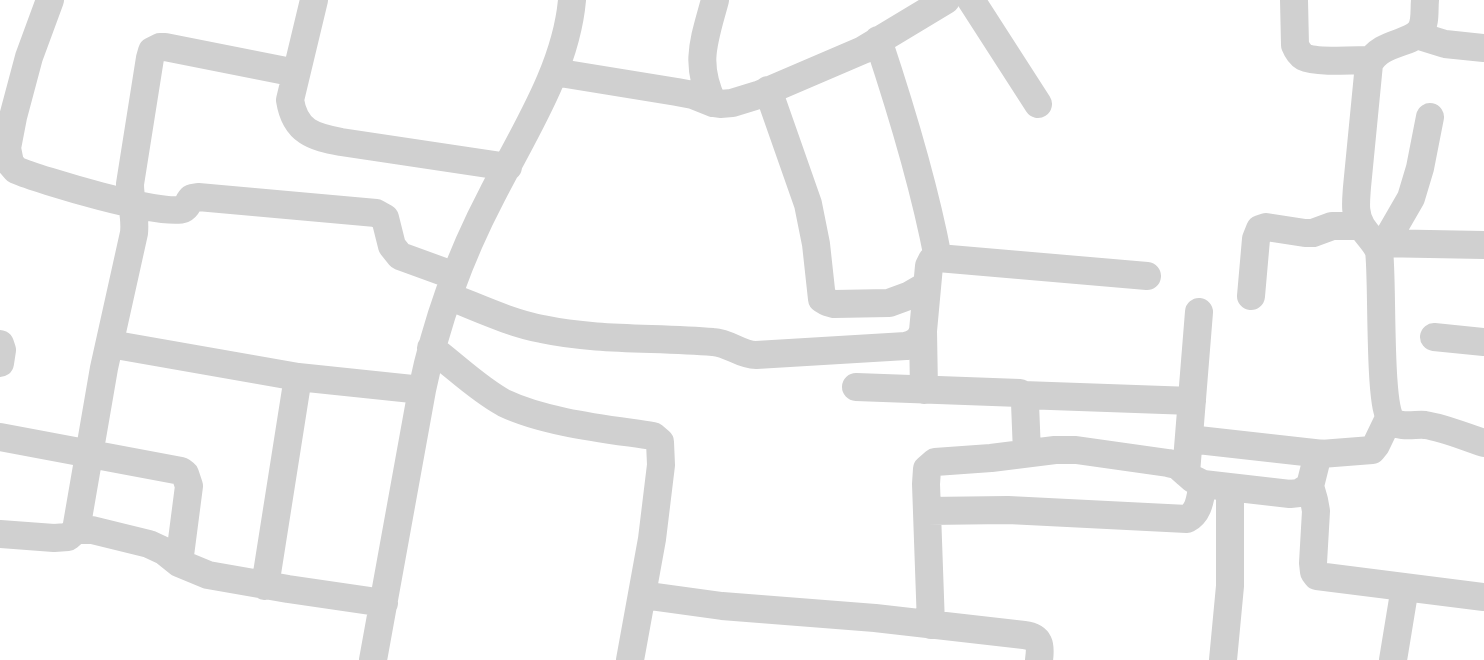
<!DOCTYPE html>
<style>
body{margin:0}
canvas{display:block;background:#fff}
</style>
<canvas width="1484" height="660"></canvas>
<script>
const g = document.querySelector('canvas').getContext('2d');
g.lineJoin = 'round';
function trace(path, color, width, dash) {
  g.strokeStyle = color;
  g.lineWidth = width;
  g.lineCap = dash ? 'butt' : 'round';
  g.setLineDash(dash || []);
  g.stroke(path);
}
const minor = new Path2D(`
 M50 0 29 57 13 117 7 148 10 163 16 170C39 180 163 217 183 209 188 207 188 201 192 198L198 197 376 213 385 218 392 246 400 256 455 276
 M314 0 290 100C295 132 314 137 341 142L508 167
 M971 0 1038 104
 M1294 0 1295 45C1297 50 1299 54 1304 57 1316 63 1356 60 1371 60
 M1425 0C1424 9 1426 23 1420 31 1410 45 1381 41 1369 64L1357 187C1356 201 1354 215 1362 227 1368 236 1375 242 1379 251 1383 277 1378 411 1392 421 1400 428 1416 424 1425 425 1445 428 1465 437 1484 443
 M1416 35 1445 44 1484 48
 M878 40C902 112 924 184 938 258
 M554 72 677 92 693 95 713 103 720 104 732 103 758 95 863 50 946 0
 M768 90 808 204 816 244 822 299 827 302 834 304 889 303 908 296 927 285
 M713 103C694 63 704 41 715 0
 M1375 243 1484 245
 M1385 243 1411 198 1420 168 1430 117
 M448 296C479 308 510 323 542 329 598 341 656 337 713 342 730 343 740 355 756 355L906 346C916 343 920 340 923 331L929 266 932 260 938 258 1147 276
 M1251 296 1256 239 1260 229 1266 227 1305 233H1313L1332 226H1361
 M923 331 924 390
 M1434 337 1484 342
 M0 344 2 350 0 363
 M110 344 298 377 422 390
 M431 348C455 366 478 389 504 403 546 423 607 429 653 436L660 442 661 465 652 539 630 660
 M856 387 1020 393 1023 395 1025 403 1027 453
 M1023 395 1192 401
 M0 437 181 471 185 474 189 486 179 563
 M1189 439 1323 454
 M1186 473 1199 312
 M1310 486 1314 500 1316 511 1313 563 1314 572 1317 576 1484 597
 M927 511 1008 510 1187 519C1200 512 1200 497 1203 484
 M76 530 104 368 134 233C136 214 130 202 130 184L150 58 152 51 160 47H165L296 73
 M0 534 54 538 68 537 76 530H92L149 544 164 551 179 563 208 575 288 589 384 603
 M265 586 298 377
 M642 595 722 606 875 618 1024 635C1040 637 1041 645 1039 660
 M931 625 926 484 927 469 935 462 991 458 1055 450H1076L1168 463 1177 465 1193 479 1203 484 1290 494 1299 493 1310 486 1317 458 1321 454 1372 450 1376 445 1389 418
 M373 660 422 390C436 322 460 256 492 195 523 134 566 69 572 0
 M1223 660 1230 586V487
 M1393 660 1405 587`);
trace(minor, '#d0d0d0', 28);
</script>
